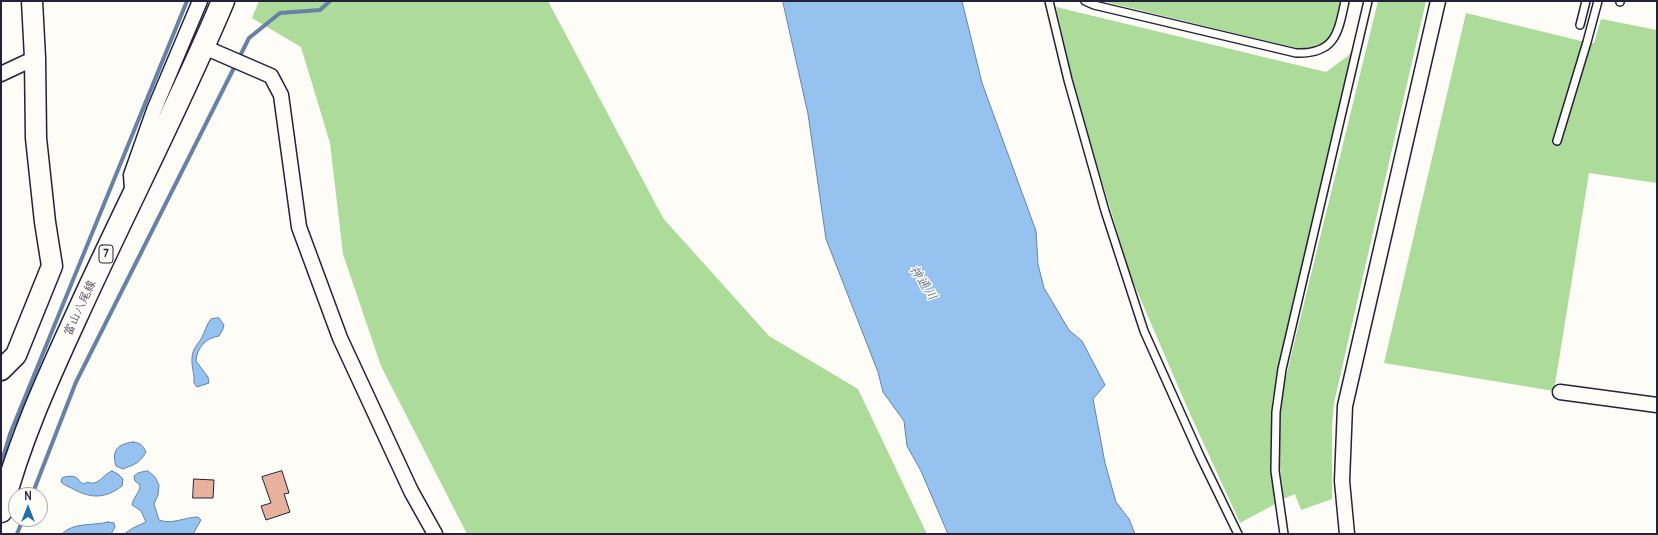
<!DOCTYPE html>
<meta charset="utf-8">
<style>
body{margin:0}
#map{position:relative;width:1658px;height:535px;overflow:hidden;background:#fdfcf7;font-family:Delius,sans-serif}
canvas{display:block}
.frame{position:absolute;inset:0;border:2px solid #22223b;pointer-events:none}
.north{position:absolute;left:8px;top:487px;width:40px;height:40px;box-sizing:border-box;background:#fdfcf7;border:1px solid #a5a5ac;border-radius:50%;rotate:0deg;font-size:11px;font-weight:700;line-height:16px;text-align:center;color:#22223b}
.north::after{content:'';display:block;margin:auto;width:14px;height:18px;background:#1f6fb2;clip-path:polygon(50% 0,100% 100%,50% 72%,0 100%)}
</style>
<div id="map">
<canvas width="1658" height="535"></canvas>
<div class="frame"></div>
<div class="north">N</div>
</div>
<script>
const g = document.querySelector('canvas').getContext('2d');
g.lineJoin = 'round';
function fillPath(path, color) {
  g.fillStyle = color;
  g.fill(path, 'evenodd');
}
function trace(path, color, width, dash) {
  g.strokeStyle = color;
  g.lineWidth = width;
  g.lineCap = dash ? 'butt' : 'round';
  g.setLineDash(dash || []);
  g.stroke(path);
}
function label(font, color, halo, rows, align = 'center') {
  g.font = font + ' Delius,"Klee One",sans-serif';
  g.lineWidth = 3;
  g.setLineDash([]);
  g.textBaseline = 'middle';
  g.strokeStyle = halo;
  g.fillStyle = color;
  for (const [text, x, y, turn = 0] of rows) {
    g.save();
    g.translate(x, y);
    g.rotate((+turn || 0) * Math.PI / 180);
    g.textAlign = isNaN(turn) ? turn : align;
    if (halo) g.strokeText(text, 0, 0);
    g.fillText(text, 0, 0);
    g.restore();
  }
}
const green = new Path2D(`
 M259 1H548L663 218 769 336 858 389 927 534H467L381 366 343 254 330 143 301 47 252 18Z
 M1102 1H1340C1334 32 1333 48 1296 48Z
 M1378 1H1426L1334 403 1332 426V499L1301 510 1295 494 1283 499 1279 456 1281 397Z
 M1056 7 1326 72 1348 56 1364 32 1272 401 1271 458 1275 504 1240 523 1187 407 1131 277 1077 99Z
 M1466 13 1581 41 1594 43 1601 19 1657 30V183L1589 173 1554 391 1384 363Z`);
const water = new Path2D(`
 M783 1H962L982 83 1036 231 1038 264 1044 288 1069 330 1082 341 1105 385 1093 399 1105 463 1116 502 1129 519 1135 534H948L921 471 907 446 904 421 883 392 878 372 826 239 808 114Z
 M219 318 224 325 223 329 219 336C206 338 197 347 196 361L208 377 209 383 197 387 194 383C195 374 191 367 192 358 192 350 197 345 201 339 205 332 206 325 211 319Z
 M133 442C140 443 143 445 146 452 139 464 135 464 123 469L116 466C111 450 118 444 133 442Z
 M112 471 118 474 123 479 122 486C106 498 93 499 75 490 70 487 65 486 61 482L62 478C66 476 75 475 78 479 80 481 81 483 83 484L88 482C98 487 103 474 112 471Z
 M148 471 155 477 159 485 158 495 154 504 159 520C172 525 185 517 198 517L201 520 193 534H124L133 528 146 522 141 511 132 505C133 497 140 493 140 485L135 481 134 476 138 473Z
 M108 522 114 523 115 527 111 534H62C73 522 93 526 108 522Z`);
const stream = new Path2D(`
 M1 464 10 434 187 1
 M32 495 76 382 249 38 280 13 320 10 330 1
 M17 534 23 519`);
const building = new Path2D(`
 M282 471 289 493 284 494 290 512 266 520 261 506 271 503 262 477Z
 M194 479 214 480 213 498H193Z`);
const lane = new Path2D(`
 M1049 1 1068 80 1105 211 1144 331 1200 456 1238 534
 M1085 1 1094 5 1296 53C1335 54 1338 34 1345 1
 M1620 2V1
 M1580 25 1586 1
 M1557 141 1587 42 1598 1
 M1284 534 1275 471 1276 412 1282 369 1368 1`);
const street = new Path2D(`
 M204 47 271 76 281 95 299 227 340 338 411 491 435 534
 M1 74 35 58
 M132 189 131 175 154 110 200 1
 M1560 392 1657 405
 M1347 534 1342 481 1345 406 1438 1`);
const secondary = new Path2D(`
 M1 370 16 355 52 266 45 222 36 138 35 58 32 1`);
const primary = new Path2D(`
 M1 511C18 444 47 380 76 317 124 211 178 108 223 1`);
const shields = [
 [106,254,14]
];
const shieldNames = [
 ["7",106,254]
];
const streetNames = [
 ["富山八尾線",80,308,-65]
];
const waterNames = [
 ["神通川",923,283,57]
];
fillPath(green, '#acdb9a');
fillPath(water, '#95c2ef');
trace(water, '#6782a7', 1);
trace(stream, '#6782a7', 4);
fillPath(building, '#e8b19d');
trace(building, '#22223b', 1);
trace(lane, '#22223b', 10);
trace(street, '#22223b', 17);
trace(secondary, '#22223b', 23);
trace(primary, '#22223b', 25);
trace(lane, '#fdfcf7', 7);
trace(street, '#fdfcf7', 14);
trace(secondary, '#fdfcf7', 20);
trace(primary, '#fdfcf7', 22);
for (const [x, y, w] of shields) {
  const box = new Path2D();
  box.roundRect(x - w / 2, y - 9, w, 18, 3);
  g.fillStyle = '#fdfcf7';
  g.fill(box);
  trace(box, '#22223b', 1);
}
label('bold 11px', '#22223b', null, shieldNames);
label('12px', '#22223b', '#fdfcf7', streetNames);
label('italic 13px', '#4a5a7a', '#fdfcf7', waterNames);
</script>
